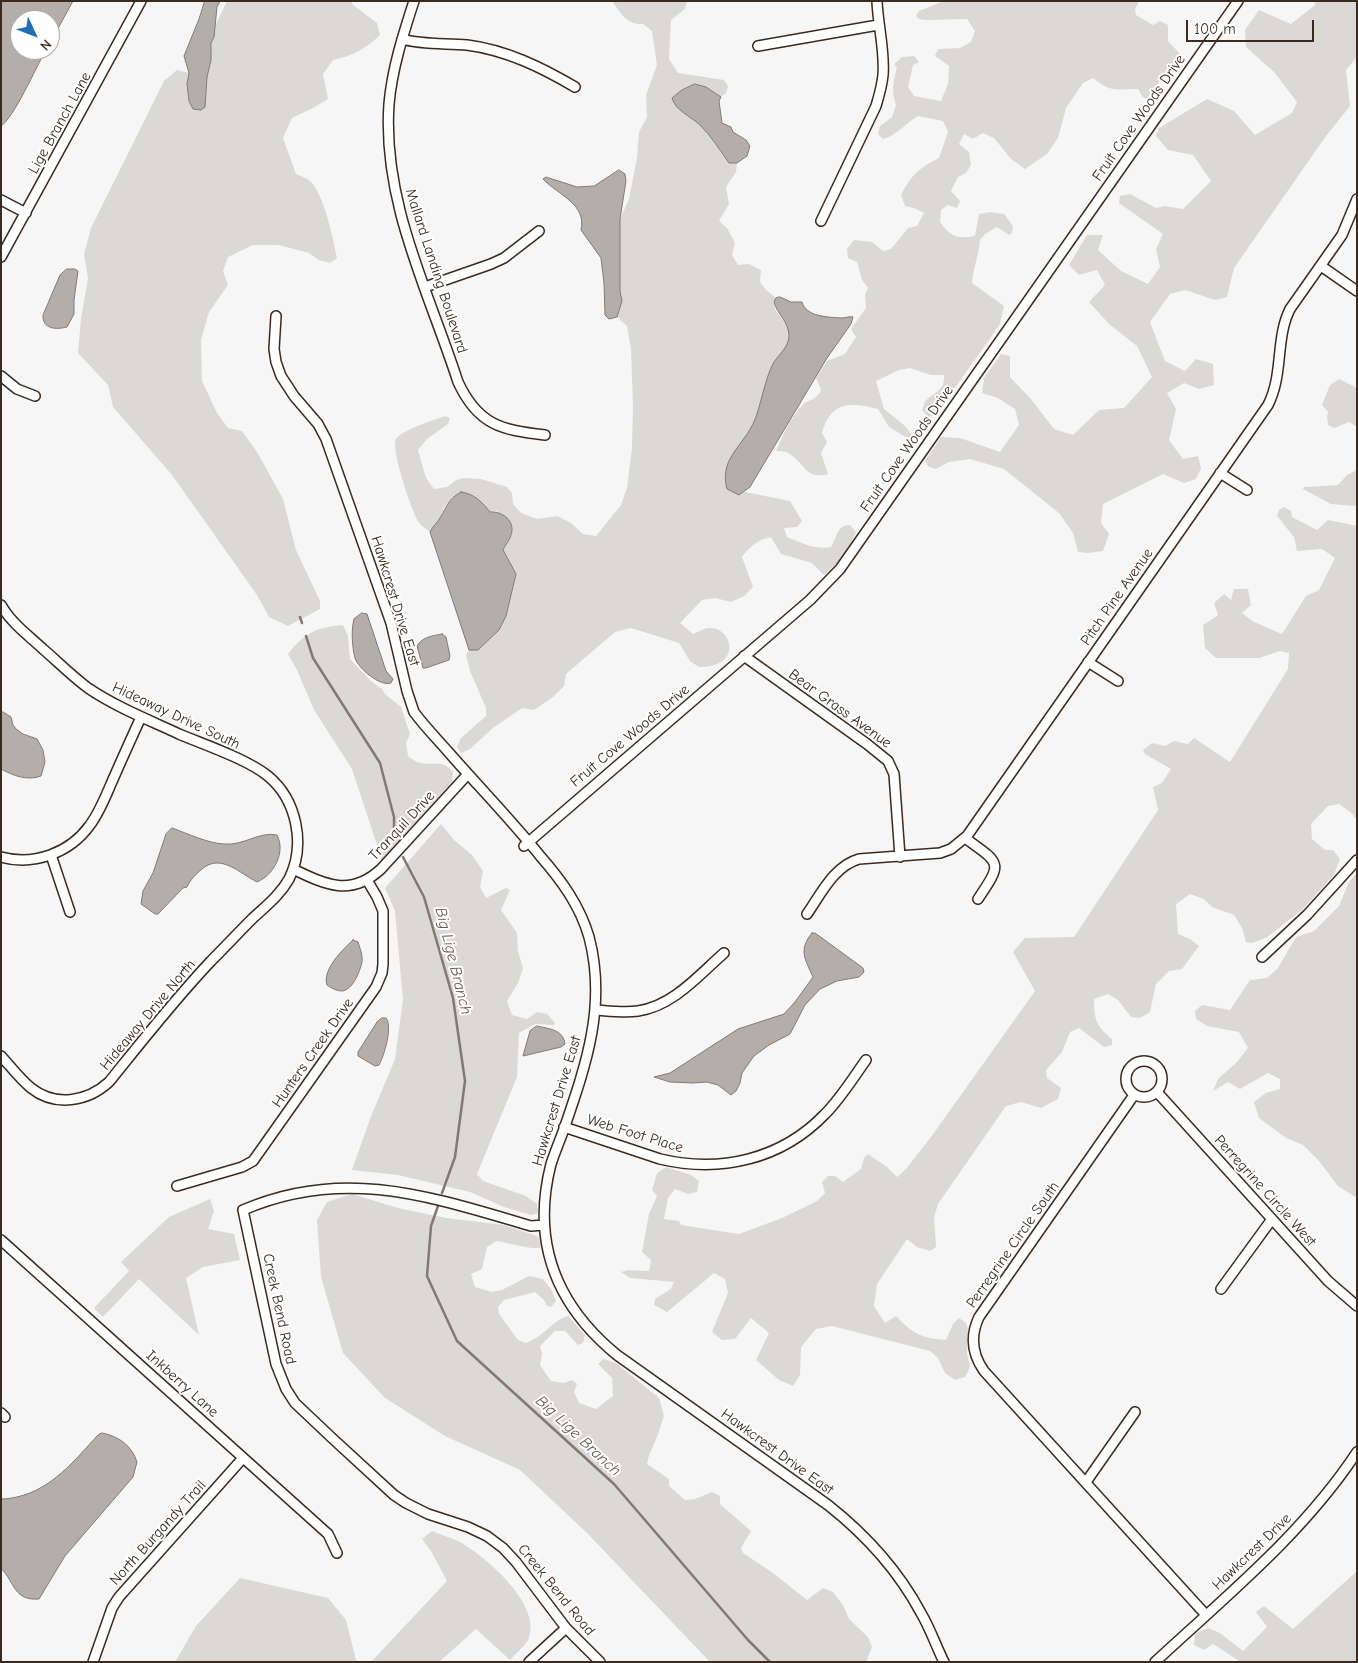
<!DOCTYPE html>
<style>
body{margin:0}
#map{position:relative;width:1358px;height:1663px;overflow:hidden;background:#f7f6f6;font-family:"Comic Neue",sans-serif}
canvas{display:block}
.frame{position:absolute;inset:0;border:2px solid #3b2a1e;pointer-events:none}
.north{position:absolute;left:10px;top:10px;width:50px;height:50px;box-sizing:border-box;background:#fff;border:1px solid #b1aaa5;border-radius:50%;rotate:133deg;font-size:14px;font-weight:700;line-height:20px;text-align:center;color:#3b2a1e}
.north::after{content:'';display:block;margin:auto;width:18px;height:22px;background:#1f6fb2;clip-path:polygon(50% 0,100% 100%,50% 72%,0 100%)}
.scale{position:absolute;left:1186px;top:20px;width:128px;height:22px;box-sizing:border-box;border:2px solid #3b2a1e;border-top:0;padding-left:6px;font-size:15px;line-height:18px;white-space:nowrap;color:#3b2a1e;-webkit-text-stroke:4px #fff;paint-order:stroke}
</style>
<div id="map">
<canvas width="1358" height="1663"></canvas>
<div class="frame"></div>
<div class="north">N</div>
<div class="scale">100 m</div>
</div>
<script>
const g = document.querySelector('canvas').getContext('2d');
g.lineJoin = 'round';
function fillPath(path, color) {
  g.fillStyle = color;
  g.fill(path, 'evenodd');
}
function trace(path, color, width, dash) {
  g.strokeStyle = color;
  g.lineWidth = width;
  g.lineCap = dash ? 'butt' : 'round';
  g.setLineDash(dash || []);
  g.stroke(path);
}
function label(font, color, halo, rows, align = 'center') {
  g.font = font + ' "Comic Neue",sans-serif';
  g.lineWidth = 4;
  g.setLineDash([]);
  g.textBaseline = 'middle';
  g.strokeStyle = halo;
  g.fillStyle = color;
  for (const [text, x, y, turn = 0] of rows) {
    g.save();
    g.translate(x, y);
    g.rotate((+turn || 0) * Math.PI / 180);
    g.textAlign = isNaN(turn) ? turn : align;
    if (halo) g.strokeText(text, 0, 0);
    g.fillText(text, 0, 0);
    g.restore();
  }
}
const green = new Path2D(`
 M227 1H352V4L377 23 380 35C366 49 352 56 333 60L323 74 328 99 313 108 292 118 283 138 296 174C300 176 307 178 310 181 324 194 333 238 337 258L330 263 319 260 309 253 279 245H253L228 257 223 271 228 285 209 312 201 340 202 381 217 413 228 428 242 431 257 452 283 499 296 550 320 601V609L288 626 269 617 257 595 172 475 113 407 108 385 78 353 81 319 88 278 84 254 91 228 164 81 177 70 189 73 187 84 206 97 207 77 211 60V43L215 26Z
 M612 1H687L685 9 671 20 669 59 678 73 724 80 728 86 726 93 721 97 706 87 695 84 672 97C675 110 690 116 700 125 711 136 720 150 729 163H737L736 172 726 187 729 204 719 221 727 228 735 243 732 255 738 265 749 264 761 270 760 282 766 290 776 298 774 302 775 309 788 328 789 337 786 348 774 363 753 424 743 442 725 481 727 489 739 495 745 492 790 501 802 521 797 527 784 528 787 537C801 543 816 550 831 547 837 537 837 525 850 525L856 532C850 548 837 565 824 575L812 563 781 554 771 537C758 540 750 546 742 557L753 587 744 596 731 602 715 598 702 600 680 623 693 634C698 632 703 629 708 628 727 626 738 651 721 662 714 666 707 667 699 667L690 661 679 643 631 628 615 632 566 674 564 686 553 697 534 710 522 708 493 728 470 749 461 753 457 747 461 738 486 716V708L470 671 466 655 469 650H478L499 630 506 616 516 574 503 550 512 534 497 511 490 512 482 503 452 497 444 507 440 519 430 532C426 529 420 525 418 521 412 511 390 448 396 439 403 429 433 421 445 416L450 418 448 424 427 439 418 450 426 478 434 489 447 487 456 480 464 478 481 479 507 487 512 493 513 504 521 513 537 519 557 516 571 523 583 534 596 536 621 505 627 488 632 448 633 407 631 349 627 326 617 317 622 301 620 291V219L629 199 637 158 639 132 647 117 646 95 657 65 652 31 643 24C626 25 621 13 612 1Z
 M944 1H1139L1135 10 1136 15 1153 25 1160 21 1168 25V41L1182 56C1174 75 1155 70 1158 96L1151 103 1142 96 1138 89C1116 89 1112 93 1093 78L1083 83 1066 108 1058 138 1047 154 1025 169 1011 159 994 138 983 133 973 139 964 134 959 144 969 152 971 165 966 173 958 177 951 191 960 201 957 208 948 205 941 210 940 222C951 237 956 239 975 236L979 214 990 212 1004 214 1013 226 1012 233 1009 235 997 227 985 234 980 240C979 255 973 268 972 283L1004 306 1000 324 936 415 928 417 922 410C923 407 924 404 925 402 932 392 945 393 944 375H931L910 368 899 370 876 381 884 409 904 425 913 436 907 438 889 427 878 409C850 402 831 401 822 433L827 442 821 453 828 474C806 480 806 465 791 455 787 451 781 451 776 451 783 436 790 417 803 405 810 398 816 401 821 390L816 378 827 361 845 354 856 337 851 329 866 308 865 294 868 288 862 280 857 262 848 258 847 249 854 240 872 242 883 251 891 249 908 228 917 226 924 213 914 208 905 206 901 195C913 173 918 169 939 158L948 132 943 121 918 116C906 123 897 135 883 139L878 134 880 126 892 117 896 105C891 91 893 82 897 68L894 64 902 57 914 56 919 62 913 65 908 87 914 96 941 101 948 84 949 66 935 56 938 49 960 48 971 42 975 31 967 19 926 20 919 19 916 16 919 11Z
 M1315 1H1357V57L1346 70 1350 106 1326 136 1234 268 1227 297 1215 300 1185 290 1170 294 1150 322 1165 361 1185 371 1196 359 1213 364 1214 385 1199 389 1184 383 1167 393 1176 409 1169 440 1183 459 1198 456 1201 468 1196 479 1184 483 1163 474 1103 504 1101 523 1109 534 1103 551 1088 553 1078 552 1073 533 1059 513 1004 469 970 459 949 462 936 469 929 467 925 461 941 437 960 438 1000 452 1019 425 1015 409 998 398 982 393 984 378 1001 354 1010 356V377L1031 399 1054 429 1073 435 1099 410 1124 408 1152 377 1137 346 1109 324 1089 302 1105 285 1097 270 1079 275 1069 265 1087 235H1103L1098 250 1121 271 1148 284 1160 267 1156 249 1163 234 1119 203 1120 196 1130 194 1156 208 1165 206 1183 209 1211 181 1193 155 1168 150 1156 136 1159 128 1207 99 1234 111 1255 135 1292 113 1297 102 1274 72 1246 47 1245 30 1259 10 1291 24 1315 5Z
 M1339 379 1357 388V427L1349 422 1334 428 1328 425 1327 416 1328 412 1322 405 1330 385Z
 M1357 470V504L1355 506 1331 504 1303 489 1304 487 1338 485 1347 475Z
 M1284 507 1291 511 1292 517 1317 530 1328 520 1357 526V820L1350 812 1339 804 1328 806 1311 824 1312 839 1325 850H1333L1340 859 1334 875 1303 909 1266 938 1252 943 1246 942 1242 928 1234 915 1212 907 1204 899 1190 894 1176 904 1178 934 1190 939 1199 946 1182 969 1169 971 1156 984 1150 1012 1140 1018 1131 1017 1118 1000 1108 994 1094 999C1094 1019 1096 1026 1112 1039V1045L1104 1047 1079 1028 1070 1032 1062 1052 1046 1070 1047 1078 1061 1088 1058 1099 1041 1108 1021 1102 1006 1106 938 1204 934 1217 936 1247 930 1251 917 1247 907 1239 877 1284 874 1306 885 1323 896 1316C913 1334 921 1338 946 1340L953 1324 959 1318 966 1323 968 1329 967 1353 970 1367 965 1377 955 1380 945 1373 938 1358 930 1351 832 1326 816 1329 801 1347 800 1375 793 1386 779 1380 756 1360 769 1333 751 1318 735 1339 722 1340 712 1332 728 1293 725 1279 714 1273 667 1312 654 1305 655 1299 671 1289 674 1282 630 1278 621 1272 628 1270 649 1271 651 1260 642 1252 649 1214 657 1196 652 1190 657 1173 666 1167 691 1175 699 1181 697 1192 688 1194 675 1189 668 1198 664 1219 679 1221 681 1225 739 1234 782 1218 817 1201 825 1193 822 1182 828 1176H835L843 1182 861 1169 864 1158 868 1154 887 1167 897 1177 906 1169 931 1137 1035 991 1013 952 1025 938 1074 937 1158 810 1153 787 1162 783 1171 769 1145 754 1143 750 1152 743 1165 746 1174 741 1188 744 1194 738 1230 762 1288 669 1289 653 1280 651 1259 658H1216L1205 648 1203 625 1218 615 1214 603 1224 594 1231 600 1234 589H1248L1251 605 1242 613 1254 622 1282 634 1306 596 1319 590 1335 558 1322 549 1297 551 1294 537 1277 516 1279 510Z
 M343 625 348 636 350 659 371 681 382 689 385 694 401 707 410 734 406 743 408 756C428 773 438 754 453 772L452 782 382 860 352 769 314 710 297 670 288 654C304 633 317 627 343 625Z
 M441 824 454 840 472 855 483 871 480 887 486 898 506 888 510 890 501 910 517 933 518 951 523 968 518 983 507 1001 512 1015 527 1019 537 1012 547 1014 555 1023 554 1025 535 1024 519 1033 517 1077 477 1174 483 1181 526 1196 537 1204 538 1213 531 1215 504 1207 470 1192 398 1175 352 1170 370 1119 395 1059 403 1000 395 911 385 888Z
 M1357 873V1198L1338 1186 1319 1161 1303 1145 1286 1138 1259 1118 1254 1102 1266 1093 1280 1089V1079L1268 1073 1240 1089 1228 1082 1213 1091 1218 1079 1236 1063 1248 1048 1239 1032 1207 1026 1196 1019 1195 1011 1202 1005 1230 1010 1250 980 1267 978 1278 968 1296 937 1314 931 1339 906 1349 882Z
 M352 1194 398 1208 446 1218 504 1225 537 1236 541 1242 540 1248C527 1249 510 1243 496 1241L487 1247 482 1269 471 1274 475 1287 492 1292 502 1290 529 1276 543 1279 551 1289 556 1301 551 1307 547 1306 544 1300 535 1292 504 1300 498 1307 499 1314 518 1340 526 1343C545 1336 550 1322 568 1316L585 1335 583 1343 578 1345 565 1331H555L540 1346 542 1354 540 1365 551 1381 564 1383 572 1380 577 1384 574 1392 579 1403 596 1409 613 1396 612 1378 598 1364 603 1359 616 1363 659 1398 664 1416 657 1437 649 1455 647 1464 669 1479V1486L685 1500 695 1499 712 1492 720 1496V1504L751 1531 741 1548 743 1553 773 1573 807 1600 823 1588 833 1592 843 1605 849 1619 868 1637 872 1647 866 1662H710L588 1534 520 1470 445 1436 385 1398 343 1353 321 1277 317 1220 327 1202Z
 M210 1199 214 1211 208 1229 234 1234 240 1260 203 1267 186 1278 199 1335 139 1279 103 1317 94 1308 129 1271 121 1262 169 1217Z
 M432 1531C441 1535 452 1538 460 1542 486 1557 544 1606 528 1640 524 1647 515 1654 510 1660L476 1629 439 1662H371L447 1581 431 1551 422 1539Z
 M1357 1571V1662H1239L1236 1659 1213 1644 1204 1650 1194 1645 1195 1634 1208 1628 1220 1633 1243 1651 1267 1627 1256 1612 1264 1606 1293 1629Z
 M240 1578 328 1598 346 1620 356 1660 359 1662H175L196 1626Z`);
const water = new Path2D(`
 M1 1H73L50 43V20H20V50H46C36 67 14 118 1 126Z
 M205 1H220L217 7 214 37 211 43V60L207 77 205 107 201 110 193 109 189 101 187 84 189 73 184 56 199 19Z
 M695 84 706 87 721 97 719 101 722 123 731 127 733 132 746 140 750 146 747 156 737 163H729C720 150 711 136 700 125 690 116 675 110 672 98L682 90Z
 M619 170 625 174 626 181 620 219V291L622 301 617 317 609 319 605 315 604 283 601 258 581 230C587 204 558 195 543 179L546 177 577 187 594 186Z
 M67 269H75L78 271 74 300V314L67 327C56 330 42 329 43 315L60 275Z
 M780 297 791 302H802C806 317 828 317 841 318 846 318 849 316 853 317L851 324 827 358 750 487 739 495 727 489C724 479 725 468 730 459 736 447 747 437 753 424 761 407 765 377 774 362 780 353 788 348 789 336 789 322 777 314 774 302L776 298Z
 M461 492C475 494 482 502 490 512 502 511 516 521 511 535 510 540 505 545 503 550L516 574 506 616 499 630 478 650H469L430 532C433 526 437 523 440 518 448 505 447 500 461 492Z
 M362 613 367 614 386 671 393 679 391 683C380 687 358 668 355 658 352 646 351 630 354 619Z
 M442 634 446 637 450 656 449 660 426 668H423L417 646C422 637 432 636 442 634Z
 M3 712 11 717 13 725 16 729 23 734 37 739 43 750 45 762 41 776C27 781 14 776 1 769V713Z
 M172 828C189 834 207 843 224 844 243 846 260 831 277 835 286 852 274 875 257 882 239 873 221 853 202 869 196 874 190 880 187 887L183 888 158 914H155L141 904 143 891 153 873 166 834Z
 M812 933H815L863 968 864 972 859 977 837 981 820 989 805 1005 790 1034 769 1045 754 1056 742 1073 740 1083 736 1091 731 1095 718 1085 707 1082 693 1083 670 1082 654 1077 670 1073 738 1029 784 1014 795 1002 813 977C805 959 798 950 812 933Z
 M353 940 358 942C360 948 363 956 362 962 360 971 353 990 342 991 337 991 331 988 327 985 322 970 342 950 353 940Z
 M382 1018H386C393 1027 384 1056 379 1065L375 1066 358 1056V1052L377 1022Z
 M537 1026C549 1029 563 1029 565 1044L561 1047 523 1056 530 1031Z
 M102 1433C119 1436 132 1446 137 1462L133 1477 65 1556 39 1599C14 1601 15 1583 1 1568V1499C7 1499 11 1498 17 1497 52 1489 74 1461 98 1435Z`);
const stream = new Path2D(`
 M300 617 302 623
 M306 636 313 658 380 763 394 817V842
 M403 857 424 897 453 998 465 1081 455 1157 442 1193
 M438 1206 431 1226 427 1276 457 1341 614 1484 748 1640 770 1662`);
const minor = new Path2D(`
 M414 1C403 35 392 69 389 104 382 202 429 292 458 382 478 425 501 430 545 435
 M402 39C423 45 446 43 467 45 506 50 541 67 575 87
 M758 46 878 25
 M1 200 26 213
 M821 221 876 106C879 96 882 86 883 75 885 51 878 26 877 1
 M1 257 141 1
 M1321 266 1357 291
 M425 287 491 264 504 258 539 231
 M276 316 274 349 276 362 281 376 294 396 318 424 326 439 391 623 407 691 414 712C425 727 439 741 451 755 481 789 513 822 541 857 562 881 580 906 589 937 607 1005 586 1065 564 1129 560 1140 555 1152 551 1164 531 1242 556 1305 617 1355L828 1505C866 1535 898 1570 921 1613 930 1628 936 1646 944 1662
 M1 376 17 389 35 396
 M1220 473 1247 490
 M1 605C11 623 28 635 43 649 58 662 72 676 88 688 116 707 149 720 179 734 205 745 247 759 268 776 297 800 306 845 289 879 280 895 266 906 253 918 239 932 225 947 211 961 175 999 142 1041 109 1082 87 1102 55 1107 31 1088 20 1079 11 1067 1 1056
 M744 656 867 744 888 761 894 774 900 857
 M1088 662 1118 681
 M965 838C1001 864 1003 862 978 899
 M524 846 810 600 840 569 1238 1
 M51 855 70 912
 M1 857C34 866 70 853 90 825 99 813 105 798 111 784 121 761 131 739 141 717
 M293 869C326 885 351 897 381 869L468 774
 M807 914C821 894 834 866 859 859L940 853 951 849 967 836 1268 405C1284 373 1275 339 1290 309L1342 235 1357 199
 M1262 957 1307 915 1357 860
 M596 1010C610 1011 624 1013 638 1011 673 1006 699 975 724 953
 M1126 1079a18 18 0 1 1 36 0a18 18 0 1 1-36 0Z
 M1157 1092 1328 1281 1357 1306
 M1134 1095 979 1317C970 1336 972 1354 984 1371L1206 1615
 M564 1127 660 1159C720 1173 781 1160 825 1114 841 1098 853 1078 866 1060
 M177 1186 242 1167 253 1161 376 987 382 973 383 964V911L377 897 367 880
 M544 1225 531 1226C432 1197 344 1166 243 1210L276 1364 286 1389 295 1403 332 1438 394 1495 406 1503 428 1514 468 1527 487 1536 503 1548 516 1562 566 1628 600 1662
 M1 1240 328 1534 337 1553
 M1221 1289 1272 1219
 M1 1413 5 1417
 M1086 1482 1135 1412
 M93 1662 112 1608 119 1597 243 1458
 M529 1662 566 1628
 M1155 1662C1226 1596 1303 1534 1357 1452`);
const streetNames = [
 ["Fruit Cove Woods Drive",1139,118,-55],
 ["Lige Branch Lane",60,123,-61],
 ["Mallard Landing Boulevard",436,271,72],
 ["Fruit Cove Woods Drive",907,449,-55],
 ["Pitch Pine Avenue",1117,597,-55],
 ["Hawkcrest Drive East",395,601,73],
 ["Bear Grass Avenue",840,709,36],
 ["Hideaway Drive South",176,716,25],
 ["Fruit Cove Woods Drive",630,736,-40],
 ["Tranquil Drive",402,826,-47],
 ["Hideaway Drive North",148,1015,-50],
 ["Hunters Creek Drive",313,1053,-55],
 ["Hawkcrest Drive East",557,1101,-73],
 ["Web Foot Place",635,1134,17],
 ["Perregrine Circle West",1265,1191,48],
 ["Perregrine Circle South",1013,1245,-55],
 ["Creek Bend Road",279,1309,78],
 ["Inkberry Lane",182,1384,42],
 ["Hawkcrest Drive East",777,1452,36],
 ["North Burgandy Trail",158,1533,-48],
 ["Hawkcrest Drive",1252,1552,-44],
 ["Creek Bend Road",556,1590,51]
];
const waterNames = [
 ["Big Lige Branch",453,961,76],
 ["Big Lige Branch",578,1436,43]
];
fillPath(green, '#dbd9d6');
fillPath(water, '#b4aeaa');
trace(water, '#847972', 1);
trace(stream, '#847972', 2.5);
trace(minor, '#3b2a1e', 12);
trace(minor, '#fff', 9);
label('15px', '#3b2a1e', '#fff', streetNames);
label('italic 16px', '#65584f', '#fff', waterNames);
</script>
